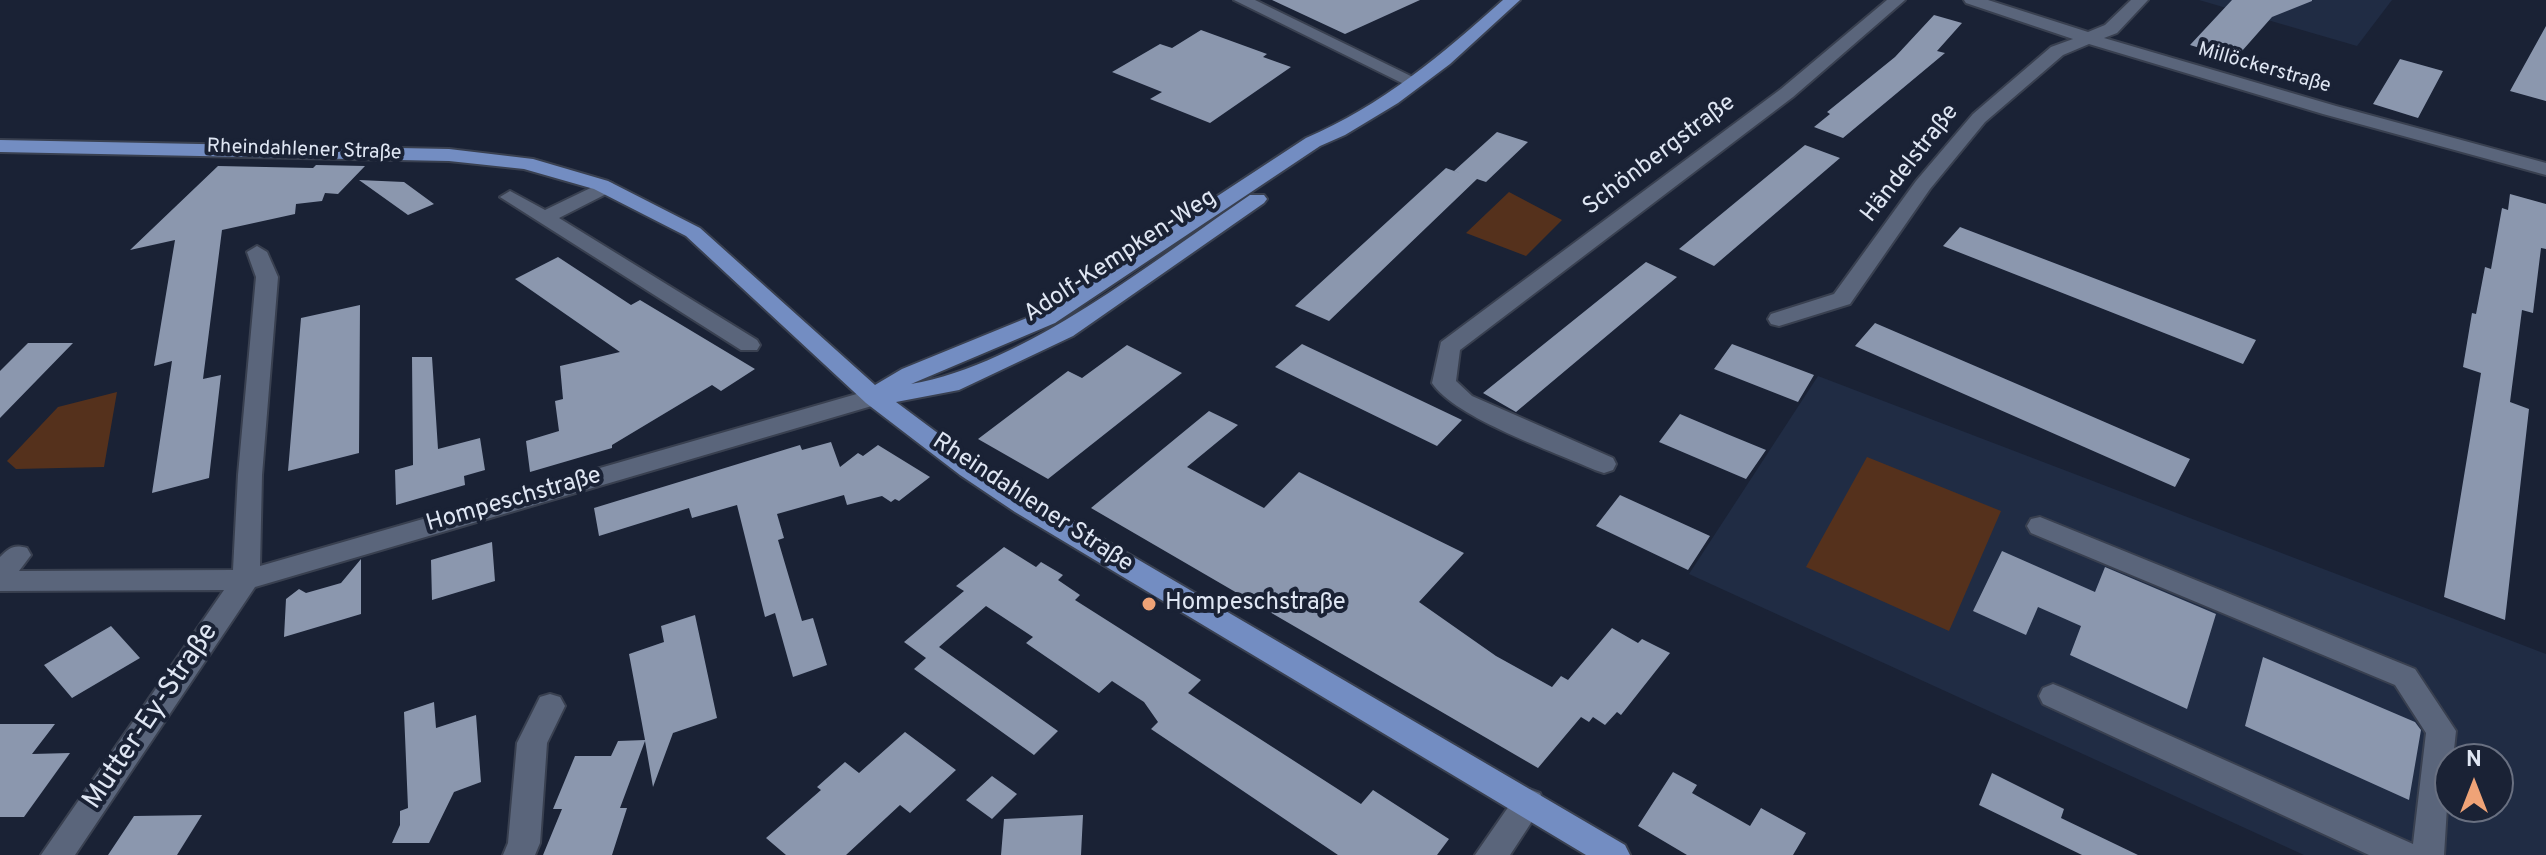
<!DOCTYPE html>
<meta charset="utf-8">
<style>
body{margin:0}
#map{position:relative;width:2546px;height:855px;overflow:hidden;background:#1a2235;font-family:Overpass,sans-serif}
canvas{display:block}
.north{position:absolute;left:2434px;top:743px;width:80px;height:80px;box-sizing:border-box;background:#1a2235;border:2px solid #697081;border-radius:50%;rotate:0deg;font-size:22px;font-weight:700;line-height:32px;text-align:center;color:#dfe6f3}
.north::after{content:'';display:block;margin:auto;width:28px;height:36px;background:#efa377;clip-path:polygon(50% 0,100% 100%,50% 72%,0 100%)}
</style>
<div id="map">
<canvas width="2546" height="855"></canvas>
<div class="north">N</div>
</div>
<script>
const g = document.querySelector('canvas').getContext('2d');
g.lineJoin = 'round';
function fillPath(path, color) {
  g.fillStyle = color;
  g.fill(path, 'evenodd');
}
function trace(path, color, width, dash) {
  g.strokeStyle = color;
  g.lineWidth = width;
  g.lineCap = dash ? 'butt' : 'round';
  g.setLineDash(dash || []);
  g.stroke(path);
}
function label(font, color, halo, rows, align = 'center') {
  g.font = font + ' Overpass,sans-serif';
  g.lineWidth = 8;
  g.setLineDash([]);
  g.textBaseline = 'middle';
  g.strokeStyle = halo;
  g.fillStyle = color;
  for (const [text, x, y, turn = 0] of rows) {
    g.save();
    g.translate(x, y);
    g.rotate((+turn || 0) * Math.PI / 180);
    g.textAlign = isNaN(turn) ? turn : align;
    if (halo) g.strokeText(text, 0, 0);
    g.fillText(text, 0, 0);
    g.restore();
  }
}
const built = new Path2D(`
 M2199 0H2392L2357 46Z
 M1818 376 2546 654V855H2304L1689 574ZM2450 759H2498V807H2450Z`);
const green = new Path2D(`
 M1509 192 1562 220 1526 256 1466 233Z
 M117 392 104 467 16 469 7 461 58 407Z
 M1867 457 2001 511 1949 631 1806 567Z`);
const building = new Path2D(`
 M1272 0H1420L1345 34Z
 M2232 0H2312V1L2272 17 2242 51 2224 46 2216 53 2190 45Z
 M1934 15 1962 23 1937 51 1945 53 1843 138 1814 127 1830 114 1827 112 1895 57Z
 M2546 26V101L2510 91Z
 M1201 30 1267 54 1263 57 1291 67 1210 123 1150 99 1162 92 1112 72 1160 44 1172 48Z
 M2400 59 2443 71 2418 118 2373 104Z
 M1497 132 1528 142 1486 182 1477 179 1329 321 1295 306 1446 168 1465 175 1454 171Z
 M1805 145 1840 158 1714 266 1679 249Z
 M316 165 365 166 338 194 325 193 322 201 296 204 295 214 222 230 203 379 221 375 209 478 152 493 172 361 154 366 175 240 130 250 218 166 313 168Z
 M359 180 404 182 434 204 408 215Z
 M2510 194 2546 204V249L2541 248 2533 313 2522 310 2510 402 2529 409 2505 620 2444 597 2481 373 2463 367 2472 313 2476 314 2485 267 2491 269 2502 208 2508 210Z
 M1960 227 2028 253 2256 340 2243 364 1943 246Z
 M558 257 631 305 640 300 755 369 721 391 712 385 612 445V448L530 472 526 441 559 431 555 401 563 399 560 366 620 352 515 279Z
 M1646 262 1677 277 1516 412 1483 393Z
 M360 305 359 453 288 471 301 318Z
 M1875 323 2024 387 2190 459 2175 487 1855 346Z
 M28 343H73L0 418V371Z
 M1302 344 1380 381 1462 420 1437 446 1275 367Z
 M1732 344 1814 375 1798 402 1714 369Z
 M1127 345 1182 373 1048 479 978 439 1068 371 1082 378Z
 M412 357H432L438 449 480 438 485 470 464 476 465 485 396 505 395 470 413 465Z
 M1209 411 1238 425 1187 467 1264 508 1299 472 1464 553 1419 602 1496 656 1552 687 1561 676 1568 680 1612 628 1638 643 1642 639 1670 653 1621 715 1617 712 1605 725 1593 717 1589 722 1581 717 1538 768 1091 508Z
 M1680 414 1727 434 1766 450 1746 479 1659 442Z
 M831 442 840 467 858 453 863 456 878 445 930 477 899 501 895 499 891 502 882 496 847 505 844 495 777 514 784 538 778 540 802 621 813 618 827 665 793 677 775 613 765 617 737 505 692 518 689 508 599 536 594 508 800 445 802 450Z
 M1620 495 1710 536 1688 570 1596 526Z
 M492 542 495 581 432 600 431 560Z
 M1004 547 1036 567 1041 562 1063 575 1058 580 1080 595 1075 600 1201 680 1188 693 1243 728 1361 804 1373 790 1449 839 1437 855H1338L1151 729 1158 722 1144 702 1112 681 1099 693 1026 643 1033 637 986 606 939 647 1058 731 1034 755 914 669 926 658 904 642 964 591 956 586Z
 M2002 551 2095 592 2105 567 2216 614 2187 709 2070 655 2081 626 2038 607 2026 635 1973 611Z
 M361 559V614L284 637 286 599 299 589 306 593 341 583Z
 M695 615 717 718 673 733 653 787 645 741 620 808H627L612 855H543L562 809H553L575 756H611L618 741 645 740 629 654 664 642 661 626Z
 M111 626 140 658 72 698 44 665Z
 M2263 657 2415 722 2421 730 2409 800 2245 726Z
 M434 702 436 728 476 715 481 782 454 792 429 843H392L400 825V811L408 808 404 712Z
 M0 724H55L32 754 70 753 24 817H0Z
 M905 732 956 770 910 813 900 805 846 855H786L766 838 821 790 817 787 845 762 859 773Z
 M1673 772 1697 785 1692 793 1750 826 1761 808 1806 833 1793 855H1687L1638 826Z
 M1992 773 2064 809 2061 818 2138 855H2082L1979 805Z
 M992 776 1017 794 992 819 966 800Z
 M202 815 177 855H108L134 816Z
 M1083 815 1081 855H1001L1004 819Z`);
const minor = new Path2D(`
 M1234 0H1255L1423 82 1420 86H1408Z
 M1887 0H1905L1793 97 1460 350 1456 381 1472 396 1613 458 1616 464 1613 470 1604 473 1595 470C1555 452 1455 418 1432 383L1441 342 1781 89Z
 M1964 0H1988L2088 32 2105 25 2131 0H2148L2117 33 2104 38 2336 106 2546 163V175L2323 114 2089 44 2063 55 1985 122 1930 189 1850 304 1779 326 1771 324 1768 319 1771 314 1834 294 1916 181 1973 114 2051 47 2073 39 1966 3Z
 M605 181 612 183 615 187 612 191 559 218 757 340 760 345 757 350H741L500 197 510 191 545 210Z
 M257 246 267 252 278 277 262 475 260 566 874 389 882 391 886 397 882 403 255 587 75 855H41L224 590 0 591V557C9 548 14 544 27 548L31 555 19 571 233 570 238 475 256 277 247 252Z
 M2040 517 2415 669 2456 731 2453 759H2450L2444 855H2369L2043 704 2039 696 2043 688 2053 684 2063 688 2413 844 2426 733 2395 685 2031 533 2027 526 2031 519Z
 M550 694 560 697 565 706 547 743 540 843 535 855H503L508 843 517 743 540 697Z
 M1529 789 1540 793 1544 803 1510 855H1475L1518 793Z`);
const major = new Path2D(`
 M1503 0H1520L1450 64 1398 103 1345 135 1320 146 1055 323 911 384C1025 365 1154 260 1250 195H1264L1267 199 1264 203 1073 336 959 390 896 402 978 463 1033 498 1625 845 1630 855H1586L1015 512 960 475 866 403 686 236 594 189 524 169 449 161 0 152V140L449 149 533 159 608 181 700 228 875 385 902 369 1039 313 1306 138C1381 106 1443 54 1503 0Z`);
const markers = [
 [1149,604,8,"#efa377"]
];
const farStreetnames = [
 ["Millöckerstraße",2264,69,16],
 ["Rheindahlener Straße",304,151,2]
];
const streetNames = [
 ["Schönbergstraße",1660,156,-37],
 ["Händelstraße",1911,164,-52],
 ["Adolf-Kempken-Weg",1121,257,-33],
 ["Hompeschstraße",514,501,-16],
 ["Rheindahlener Straße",1032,504,33]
];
const poiNames = [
 ["Hompeschstraße",1165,604]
];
const nearStreetnames = [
 ["Mutter-Ey-Straße",152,717,-56]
];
fillPath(built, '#202c44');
fillPath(green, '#55311c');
fillPath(building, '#8b97ae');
trace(minor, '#394050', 4);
trace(major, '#394050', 4);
fillPath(minor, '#5a657b');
fillPath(major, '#738dc2');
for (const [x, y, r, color] of markers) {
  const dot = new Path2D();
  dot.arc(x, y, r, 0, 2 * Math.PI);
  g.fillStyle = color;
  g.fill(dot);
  trace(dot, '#1a2235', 3);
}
label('20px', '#dfe6f3', '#1a2235', farStreetnames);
label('24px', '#dfe6f3', '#1a2235', streetNames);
label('24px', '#dfe6f3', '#1a2235', poiNames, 'left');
label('28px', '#dfe6f3', '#1a2235', nearStreetnames);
</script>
